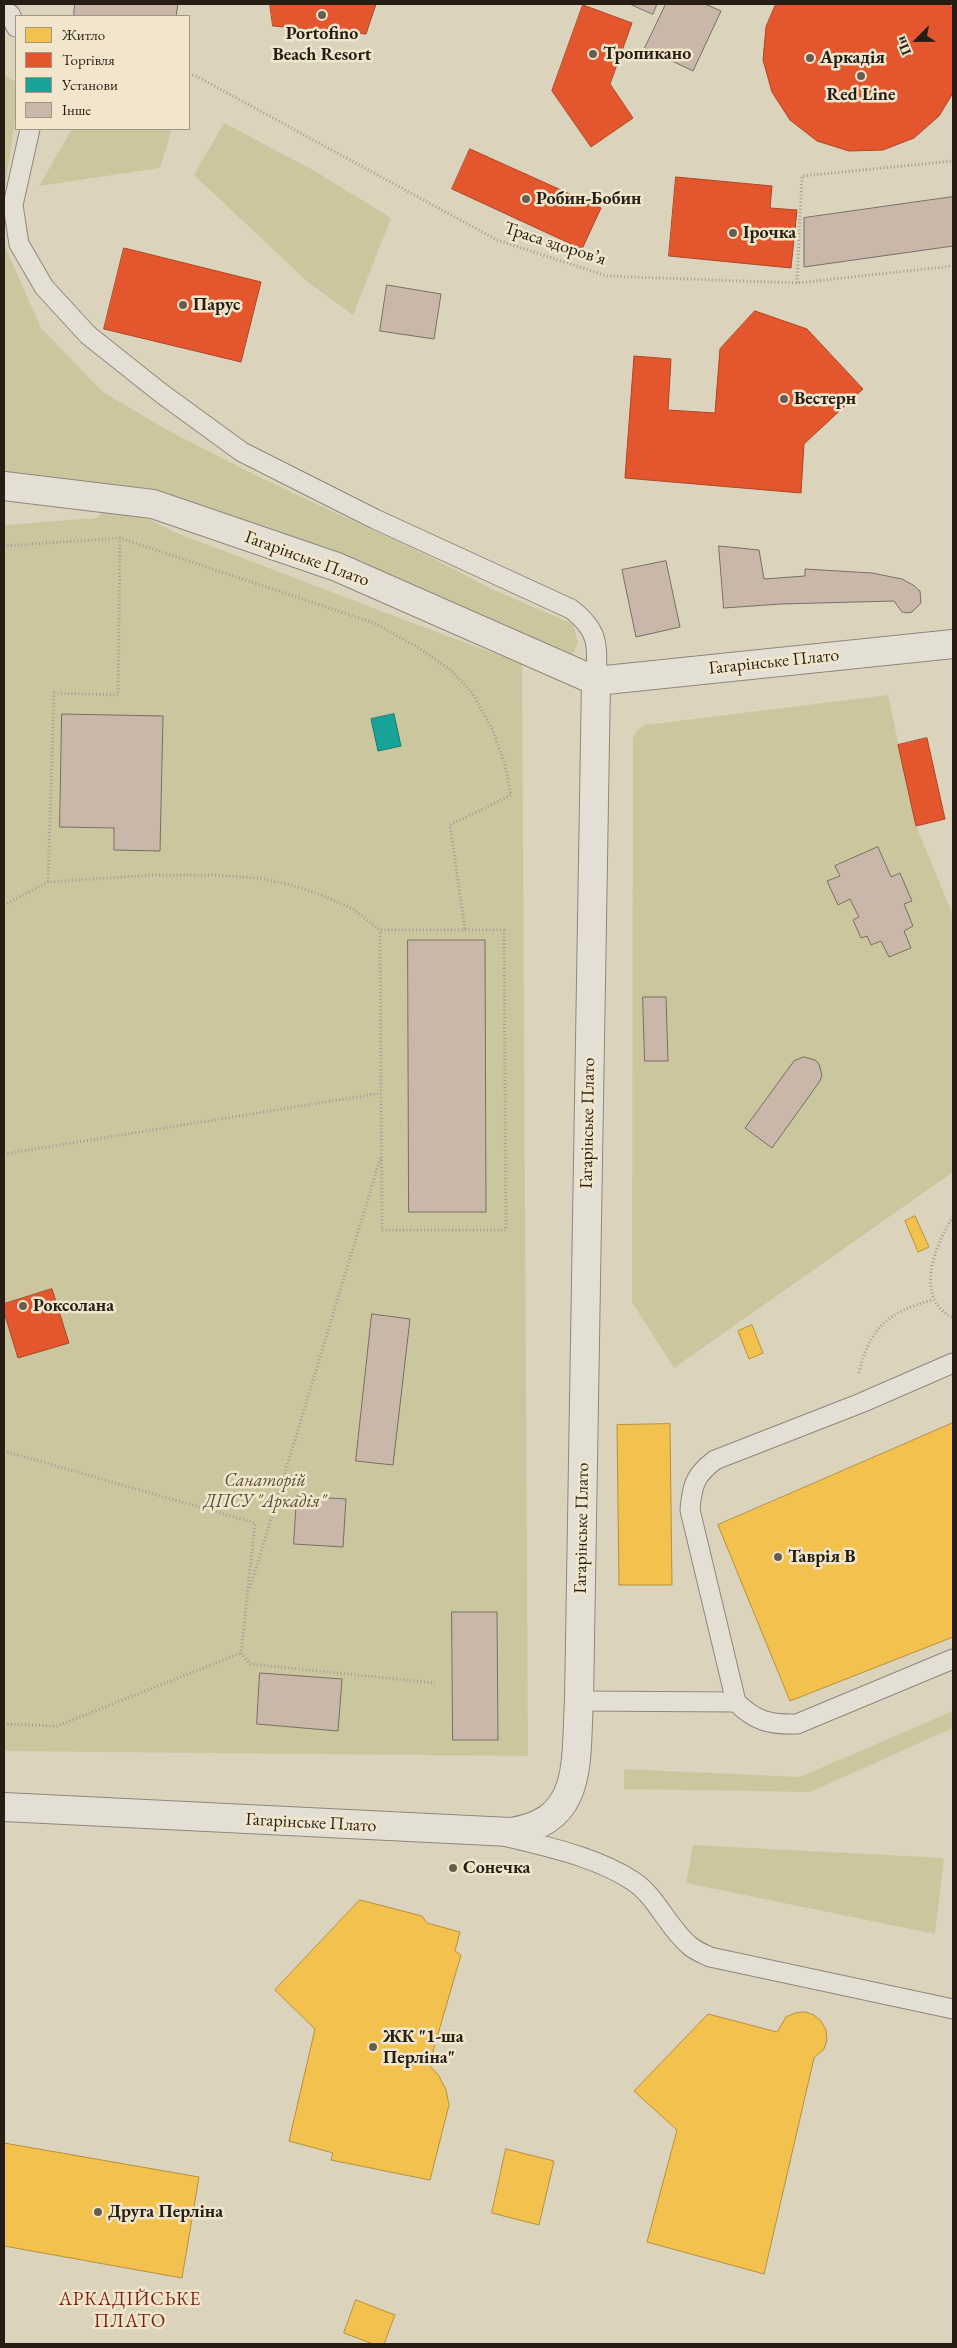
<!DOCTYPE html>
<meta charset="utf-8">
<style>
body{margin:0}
#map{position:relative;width:957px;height:2348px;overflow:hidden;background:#dcd3bd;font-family:"EB Garamond",serif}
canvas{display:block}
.frame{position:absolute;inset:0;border:5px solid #281d14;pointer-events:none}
.legend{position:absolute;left:15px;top:15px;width:175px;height:115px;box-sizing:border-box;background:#f1e6cc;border:1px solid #a19682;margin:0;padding:6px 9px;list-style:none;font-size:15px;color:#281d14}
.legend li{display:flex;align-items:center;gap:10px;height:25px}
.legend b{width:25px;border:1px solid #a19682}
.north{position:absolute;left:892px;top:15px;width:50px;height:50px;-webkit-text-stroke:4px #f1e6cc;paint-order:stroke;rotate:247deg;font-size:14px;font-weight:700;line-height:20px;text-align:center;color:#281d14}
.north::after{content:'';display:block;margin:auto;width:18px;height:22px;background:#281d14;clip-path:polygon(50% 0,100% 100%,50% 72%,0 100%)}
</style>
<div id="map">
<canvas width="957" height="2348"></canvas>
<div class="frame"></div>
<ul class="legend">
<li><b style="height:14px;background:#f2c14e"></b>Житло</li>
<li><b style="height:14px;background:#e4572e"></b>Торгівля</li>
<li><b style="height:14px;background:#17a398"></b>Установи</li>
<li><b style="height:14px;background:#c9b8a9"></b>Інше</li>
</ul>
<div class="north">Пн</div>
</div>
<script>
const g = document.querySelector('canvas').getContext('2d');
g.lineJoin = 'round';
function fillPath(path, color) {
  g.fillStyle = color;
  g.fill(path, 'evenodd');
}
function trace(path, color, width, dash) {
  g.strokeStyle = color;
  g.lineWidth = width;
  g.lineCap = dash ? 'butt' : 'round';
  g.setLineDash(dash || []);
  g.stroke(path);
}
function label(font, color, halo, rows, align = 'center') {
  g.font = font + ' "EB Garamond",serif';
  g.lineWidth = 5;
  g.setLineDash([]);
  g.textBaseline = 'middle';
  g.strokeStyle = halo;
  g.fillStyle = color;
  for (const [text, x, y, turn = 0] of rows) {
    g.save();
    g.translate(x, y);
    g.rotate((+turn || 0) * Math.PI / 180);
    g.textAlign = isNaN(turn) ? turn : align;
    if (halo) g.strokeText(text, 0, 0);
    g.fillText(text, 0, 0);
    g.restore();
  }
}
const green = new Path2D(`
 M4 75 16 82V112L4 196Z
 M224 123 313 170 391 218 353 315 309 283 194 175Z
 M72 129H172L160 168 39 186Z
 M4 244 41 328 103 392 169 431 261 478 420 552 494 590 573 624 578 642 570 660 345 560 158 490 4 472Z
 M131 506C161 532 212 545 248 560 339 595 431 630 522 664L528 1756 4 1751V525L96 518 110 507Z
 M888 695 916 826 953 915V1172L674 1368 632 1302 633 739 637 730 645 725Z
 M953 1711V1728L810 1792 624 1789V1769L800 1777Z
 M693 1845 944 1858 935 1934 686 1883Z`);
const homes = new Path2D(`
 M915 1216 929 1247 918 1252 905 1221Z
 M752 1325 763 1353 749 1359 738 1331Z
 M953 1423V1637L790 1701 718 1525Z
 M670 1424 672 1585H619L617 1425Z
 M360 1900 422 1916 427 1923 460 1932 455 1951 461 1955 429 2065 439 2076 446 2090 449 2105 430 2180 331 2160 333 2153 289 2141 315 2029 275 1990Z
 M805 2012 814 2015 821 2021 826 2030 827 2040 824 2049 814 2058 764 2274 647 2242 677 2130 634 2091 708 2014 777 2032 786 2017 795 2013Z
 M4 2143 199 2177 182 2278 4 2246Z
 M506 2149 554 2161 539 2225 492 2213Z
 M356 2300 395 2315 384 2344H373L344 2333Z`);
const shops = new Path2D(`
 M270 4H376L366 34 273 26Z
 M776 4H950L953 11V93L939 116 914 138 883 150 849 151 817 141 790 120 772 92 763 60 766 27Z
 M583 5 632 23 610 84 633 118 591 147 552 91Z
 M470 149 601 208 582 249 452 189Z
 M676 177 772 186 770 208 797 210 791 268 669 256Z
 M124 248 261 282 241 362 104 329Z
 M755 311 807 329 863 389 804 444 801 493 625 478 634 356 671 359 668 410 715 413 720 349Z
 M927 738 945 819 916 826 898 745Z
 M52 1289 69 1343 18 1358 4 1312V1304Z`);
const public = new Path2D(`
 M394 714 401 746 378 751 371 719Z`);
const building = new Path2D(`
 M75 4H178L176 16H74Z
 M630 4H657L653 14Z
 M666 4H705L721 11 693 71 645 48Z
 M953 197V246L804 267V218Z
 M387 285 441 294 434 339 380 331Z
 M719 546 759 550 764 579 805 576V569L872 573 902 579 913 585 920 591 921 603 912 612 907 613 902 612 894 601 781 604 724 608Z
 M666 561 680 627 636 637 622 570Z
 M62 714 163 716 160 851 114 850V828L60 827Z
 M878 847 891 877 900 873 912 901 904 904 913 926 904 931 911 948 889 957 881 941 871 945 867 936 861 938 853 920 859 917 850 899 838 905 827 881 840 876 835 866Z
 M408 940H485L486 1212H409Z
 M643 997H666L668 1061H645Z
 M804 1057 815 1060 819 1064 822 1075 820 1081 772 1148 745 1128 794 1061Z
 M372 1314 410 1319 393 1465 356 1461Z
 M297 1496 346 1499 343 1547 294 1544Z
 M452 1612H497L498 1740H453Z
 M260 1673 342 1679 338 1731 257 1724Z`);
const path = new Path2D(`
 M189 74 196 76 497 240 607 276 797 283 953 266
 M797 283 802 176 953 161
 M4 546 120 538 374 623 419 648 452 671 473 694 493 731 505 765 511 795 450 825 465 930
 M48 882 54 693 118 695 120 538
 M4 905 48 882 154 875H212L258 878 288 884 319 894 353 909 380 930H504L506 1230H382L380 930
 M4 1154 381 1093
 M953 1217C935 1245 913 1298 953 1318
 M859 1373C869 1328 889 1311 933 1300
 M4 1451 255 1523 241 1653 250 1664 435 1683
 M250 1588 381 1156
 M4 1724 57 1726 241 1653`);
const lane = new Path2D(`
 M4 12 10 14 16 27
 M30 129 13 205 19 244 44 287 88 335 161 393 242 452 375 519 571 609C601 632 597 647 596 681
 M953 1363 861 1403 715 1460C695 1475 692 1485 690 1510L736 1702C755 1721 770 1725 797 1724L953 1659
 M579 1701 736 1702
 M504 1836C547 1847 595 1856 633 1881 657 1897 668 1928 690 1946 696 1951 704 1954 710 1957L953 2009`);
const street = new Path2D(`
 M4 486 153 504 337 567 596 681 953 644
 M4 1807 510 1832C585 1822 575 1760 579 1701L596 681`);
const markers = [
 [322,15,5,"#675d4f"],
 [593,54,5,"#675d4f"],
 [810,58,5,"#675d4f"],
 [861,76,5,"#675d4f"],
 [526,199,5,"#675d4f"],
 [733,233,5,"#675d4f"],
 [183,305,5,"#675d4f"],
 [784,399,5,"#675d4f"],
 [23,1306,5,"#675d4f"],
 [778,1557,5,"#675d4f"],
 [453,1868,5,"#675d4f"],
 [373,2047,5,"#675d4f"],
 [98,2212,5,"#675d4f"]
];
const poiNames = [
 ["Portofino",322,34,"center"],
 ["Beach Resort",322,55,"center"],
 ["Тропикано",603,54],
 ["Аркадія",820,58],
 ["Red Line",861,95,"center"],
 ["Робин-Бобин",536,199],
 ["Ірочка",743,233],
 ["Парус",193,305],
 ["Вестерн",794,399],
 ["Роксолана",33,1306],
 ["Таврія В",788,1557],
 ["Сонечка",463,1868],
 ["ЖК \"1-ша",383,2037],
 ["Перліна\"",383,2058],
 ["Друга Перліна",108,2212]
];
const streetNames = [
 ["Траса здоров’я",555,244,18],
 ["Гагарінське Плато",307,559,20],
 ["Гагарінське Плато",774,662,-6],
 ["Гагарінське Плато",588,1123,-89],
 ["Гагарінське Плато",582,1528,-89],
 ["Гагарінське Плато",311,1823,3]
];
const parkNames = [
 ["Санаторій",265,1481],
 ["ДПСУ \"Аркадія\"",265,1502]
];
const neighbourhoodNames = [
 ["АРКАДІЙСЬКЕ",130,2300],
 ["ПЛАТО",130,2322]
];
fillPath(green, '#ccc69f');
fillPath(homes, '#f2c14e');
trace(homes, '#b5903d', 1);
fillPath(shops, '#e4572e');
trace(shops, '#ac4626', 1);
fillPath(public, '#17a398');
trace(public, '#1c7b70', 1);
fillPath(building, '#c9b8a9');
trace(building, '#766f63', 1);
trace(lane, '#8e887a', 21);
trace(street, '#8e887a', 30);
trace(path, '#a19d93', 3, [1, 2.5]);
trace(lane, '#e4dfd4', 19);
trace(street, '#e4dfd4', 28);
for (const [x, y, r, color] of markers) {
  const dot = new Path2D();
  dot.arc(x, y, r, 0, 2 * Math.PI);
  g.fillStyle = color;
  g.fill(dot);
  trace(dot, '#f1e6cc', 2);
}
label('bold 18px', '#281d14', '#f1e6cc', poiNames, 'left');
label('18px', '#281d14', '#f1e6cc', streetNames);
label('italic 18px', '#554d36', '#f1e6cc', parkNames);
g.letterSpacing = '1px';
label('19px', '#7a1f14', '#f1e6cc', neighbourhoodNames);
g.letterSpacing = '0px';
</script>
